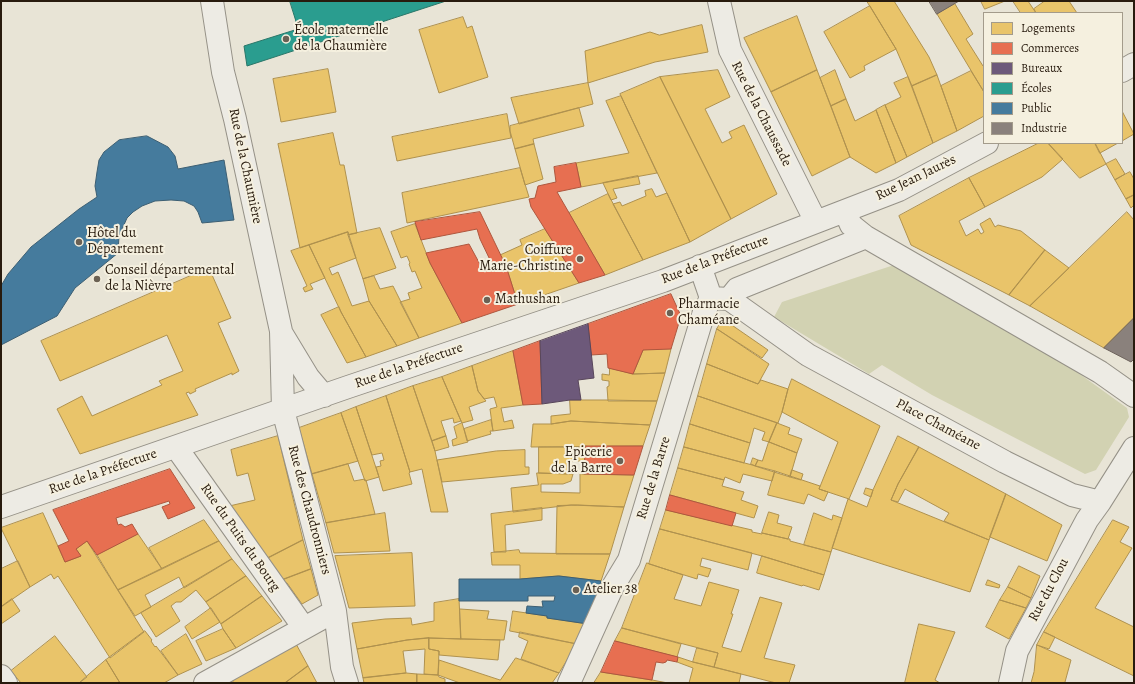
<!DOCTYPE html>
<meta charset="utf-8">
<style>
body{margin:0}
#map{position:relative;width:1135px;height:684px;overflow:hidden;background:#e8e4d6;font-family:Alegreya,serif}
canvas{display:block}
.frame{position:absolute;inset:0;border:2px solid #281b0e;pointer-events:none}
.legend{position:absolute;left:983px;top:12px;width:140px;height:132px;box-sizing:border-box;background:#f5f0df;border:1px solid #a39b8b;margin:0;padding:5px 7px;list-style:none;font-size:12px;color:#281b0e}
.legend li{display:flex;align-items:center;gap:8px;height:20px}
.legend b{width:20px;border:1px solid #a39b8b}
</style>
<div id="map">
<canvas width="1135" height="684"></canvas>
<div class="frame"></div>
<ul class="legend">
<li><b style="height:11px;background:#e9c46a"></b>Logements</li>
<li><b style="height:11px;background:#e76f51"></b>Commerces</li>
<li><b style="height:11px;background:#6d597a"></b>Bureaux</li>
<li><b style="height:11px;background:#2a9d8f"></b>Écoles</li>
<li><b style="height:11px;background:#457b9d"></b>Public</li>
<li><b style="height:11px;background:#8a817c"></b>Industrie</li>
</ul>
</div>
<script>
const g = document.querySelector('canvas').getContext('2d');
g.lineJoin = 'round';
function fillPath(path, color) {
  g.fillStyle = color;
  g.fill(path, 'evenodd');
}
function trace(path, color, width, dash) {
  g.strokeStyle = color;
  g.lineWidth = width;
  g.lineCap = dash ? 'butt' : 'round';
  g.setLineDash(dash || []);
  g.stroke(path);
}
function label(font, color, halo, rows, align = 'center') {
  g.font = font + ' Alegreya,serif';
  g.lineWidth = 4;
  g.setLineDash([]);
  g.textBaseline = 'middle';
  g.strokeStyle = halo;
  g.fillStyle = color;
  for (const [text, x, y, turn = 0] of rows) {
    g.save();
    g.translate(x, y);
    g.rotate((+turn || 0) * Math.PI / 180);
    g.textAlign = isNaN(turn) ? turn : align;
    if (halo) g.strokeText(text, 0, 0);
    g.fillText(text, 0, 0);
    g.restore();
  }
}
const green = new Path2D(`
 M894 265 1077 372 1127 408 1129 417 1096 470 1085 474 932 395 882 365 869 374 774 317 782 302Z`);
const homes = new Path2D(`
 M867 1H894L929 57 937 75 912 86 896 49Z
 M981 1H1005L985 9Z
 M1013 1H1028L1036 13H1021Z
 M1045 1H1069L1077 13H1036L1034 9Z
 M955 4 973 34 966 39 983 66 984 65V92L937 14Z
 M870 6 896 49 864 66 865 70 850 78 824 32Z
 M797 16 817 70 771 92 744 38Z
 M463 17 467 28 472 26 488 77 439 93 419 30Z
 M702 25 708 52 655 62 588 83 585 51 650 32 659 35Z
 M328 69 336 112 281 122 273 79Z
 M718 70 730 97 705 109 722 143 732 138 729 132 744 125 777 194 731 219 660 77Z
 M817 70 850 157 812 176 771 92Z
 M835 70 846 99 831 106 820 78Z
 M971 71 984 92V116L957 131 941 86Z
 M937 75 957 131 933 143 912 86Z
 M660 77 731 219 690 242 620 94Z
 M908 77 933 143 907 157 885 105 901 97 894 83Z
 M588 83 593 104 519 124 511 98Z
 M621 96 657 173 581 187 576 163 629 153 606 101Z
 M846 99 855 121 876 110 896 163 876 173 850 157 831 106Z
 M885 105 907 157 896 163 876 110Z
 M579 108 584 126 533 139 534 144 515 149 510 131V126Z
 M1122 111 1134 134 1122 141Z
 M507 114 511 138 397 161 392 137Z
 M333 133 340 165H344L357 233 348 235V232L300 248 278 144Z
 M1039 143H1048L1063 159 1042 177 985 207 969 178Z
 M1048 143H1095L1106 164 1080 178Z
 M1095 143H1118L1100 153Z
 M534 144 543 179 525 185 515 149Z
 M1116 159 1125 174 1115 180 1106 164Z
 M520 168 529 197 407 223 402 193Z
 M1130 172 1134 179V195L1126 199 1115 180Z
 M638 176 640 184 613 189 617 198 611 200 603 183Z
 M969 178 985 207 959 221 966 236 978 229 981 234 984 232 980 224 990 218 995 227 998 225 1021 231 1045 250 1009 295 911 245 899 216Z
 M652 189 656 197 667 193 690 242 643 260 613 204 620 202 622 206 646 196 645 191Z
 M608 194 643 260 605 275 569 213Z
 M1134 195V205L1131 208 1126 199Z
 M1127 212 1134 220V318L1104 348 1030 306Z
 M415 224 430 263 462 323 419 338 400 302 410 299 408 293 422 288 415 271 412 272 409 264 410 263 407 256 401 258 391 232Z
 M380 228 396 268 363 279 348 235Z
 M545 229 579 283 518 304 506 266 500 255 522 245 520 240Z
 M348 232 356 258 329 268 332 275 338 272 352 306 369 301 397 346 366 357 341 312 309 245Z
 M309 245 325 278 310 284 313 289 305 292 303 288 307 286 291 251Z
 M1045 250 1069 268 1030 306 1009 295Z
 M209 268 231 318 218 323 239 371 232 375V373L195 389 196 391 190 394 189 392 186 393 198 415 80 454 57 409 82 396 92 416 162 385 159 381 183 371 167 335 60 381 41 341Z
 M374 276 380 289 393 286 419 338 397 346 369 301 363 279Z
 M339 307 341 312 366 357 347 363 321 315Z
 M723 319 768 350 762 358 717 329Z
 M717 329 769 364 758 384 707 364Z
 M671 349 665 373 633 374 643 350Z
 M513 351 523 405 501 408 504 422 512 420 514 428 493 431 490 409 497 407 494 397 484 399 478 391 472 366Z
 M707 364 758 384 761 380 788 389 782 412 778 423 698 396Z
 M472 366 478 391 486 401 469 407 473 420 462 423 442 377Z
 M610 368 633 374 665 373 657 401H608L607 387 609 386V381L602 380V374L609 375Z
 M442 377 461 421 454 423 453 418 441 421 446 436 432 441 413 386Z
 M792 379 880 426 849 499 819 489 838 442 782 412 788 389Z
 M413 386 435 451 448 512H431L422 469 410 472 386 396Z
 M386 396 410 472 409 473 412 484 383 491 376 467 381 466 380 461 384 460 382 453 372 455 356 407Z
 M698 396 777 423 769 442 762 440 765 432 754 428 750 443 690 424Z
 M570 400H608L657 401 650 425 571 421 551 424V416L570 414Z
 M356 407 379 477 365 481 341 413Z
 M341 413 358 461 312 474 299 428Z
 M491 420 493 431H490L491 434 467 441 464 429Z
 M571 421 650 425 643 446 531 447 533 424H551Z
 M462 423 468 442 453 446 452 440 457 438 454 427Z
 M777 423 790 428 788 434 802 439 797 453 769 442Z
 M690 424 750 443 744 463 684 447Z
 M278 436 303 540 268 558 265 561 225 507 255 500 248 473 237 476 231 450Z
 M446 436 449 447 435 451 432 441Z
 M898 436 919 447 898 484 891 500 989 540 970 592 832 548 848 499 867 507 873 490Z
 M769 442 797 453 790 477 755 466 758 460 762 461Z
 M586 446 585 461H577L578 447Z
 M539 447H578L577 461H569L568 474 539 473Z
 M684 447 775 471 772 481 743 474 740 483 725 477 724 480 678 468Z
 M919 447 1006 494 989 540 944 521 949 513 905 489 898 502 891 500 898 484Z
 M525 450V467H529V474L442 482 437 460 496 451Z
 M753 458 758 460 755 466 751 464Z
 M348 464 354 481 365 479V481L366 480 375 514 326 523 312 474Z
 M678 468 724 480 722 486 744 492 741 500 758 506 754 518 670 495Z
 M792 470 803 474 801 480 790 477Z
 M775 471 820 486 819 489 828 492 824 501 808 494 804 504 768 495Z
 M537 473 573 474 571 481 563 484H541V492L580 493V474L634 475 624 507 571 505 513 512 511 488 538 485Z
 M866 488 873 490 871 497 864 494Z
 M1006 494 1062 525 1047 561 990 537Z
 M578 505 624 507 610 554H556L557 506Z
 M542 508V520L505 525 506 552H494L491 514Z
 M666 510 752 530V532L762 534V533L788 539H790V541L831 552 824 575 762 556 660 529Z
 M769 512 779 515 777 523 792 527 788 539 762 533Z
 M43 513 65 562 81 556 76 549 87 541 144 632 110 658 58 576 54 579 51 574 30 587 1 528Z
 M385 513 390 551 334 553 326 523Z
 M814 513 832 520 833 515 842 518 831 552 804 545Z
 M204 520 219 541 162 569 149 548Z
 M1113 520 1129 527 1120 542 1132 548 1095 608 1134 627V676L1044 632Z
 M660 529 752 553 748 570 702 558 700 566 711 569 708 577 698 574 697 579 649 564Z
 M138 534 162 569 118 590 97 555Z
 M303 540 311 569 282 580 268 558Z
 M219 541 232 559 184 588 179 577 145 595 151 607 135 616 118 590Z
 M519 550 520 553 610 554 601 581 559 576 520 579V565H492L491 553Z
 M412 553 415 606 349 608 335 556Z
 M762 556 824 575 819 590 803 585 802 586 757 573Z
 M232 559 246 576 206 602 196 590 181 602H176L171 606 180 621 156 637 141 613Z
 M18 561 30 587 1 607V569Z
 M647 563 683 575 674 599 701 606 709 582 739 590 731 614H733L722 647 741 652 760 597 782 603 764 658 795 665 789 683H776L714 667 718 653 622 628Z
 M1019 566 1040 576 1031 598 1008 587Z
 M311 569 318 595 302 604 287 583H283L282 580Z
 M246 576 262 596 221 624 206 602Z
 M988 580 1000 585 999 588 986 585Z
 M1008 587 1031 598 1026 608 1000 600Z
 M262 596 282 621 236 648 223 629 221 624Z
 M12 599 20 611 1 624V607Z
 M459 599 461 639 429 638 407 640 357 649 352 623 385 619 411 618 412 625 434 621V603Z
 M1000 600 1026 608 1009 639 986 627Z
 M211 608 220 622 192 639 185 627Z
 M460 609 489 611 487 619 507 621 504 640 461 639Z
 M513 611 547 616V618L588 624 577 644 510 631Z
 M919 624 955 632 935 680 940 683H905Z
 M622 628 681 644 677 657 615 641Z
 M223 629 236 648 206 661 196 641Z
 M145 631 152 640 151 641 155 647 156 646 178 675 164 683H120L106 660Z
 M520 632 577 644 559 673 521 659 528 641 519 637Z
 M1044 632 1055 637 1049 649 1037 645Z
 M186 634 202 664 178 675 161 651Z
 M55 636 87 677 79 683H21L11 671Z
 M429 638V649L439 651 438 675 424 674 425 649 403 651 406 673 363 678 357 649 407 640Z
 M429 638 500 640 498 660 439 655V651L429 649Z
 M295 642 308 666 285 683H234L231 679Z
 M1037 645 1071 660 1065 682 1066 683H1031L1034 672Z
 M697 648 718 653 714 667 693 662Z
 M678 657 693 662 741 674 739 683H689L693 668 677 662Z
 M516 658 559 673 552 683H460L438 675 439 660 500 680Z
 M106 660 120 683H79L89 674Z
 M308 666 317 683H285Z
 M601 672 652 680 668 683H594Z
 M406 673 417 674V683H364L363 678Z
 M417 674 438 675 439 677 445 679V683H417Z`);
const shops = new Path2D(`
 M576 163 581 187 557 192 605 275 579 283 531 207 529 199 535 198 538 186 556 182 554 167Z
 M480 212 506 266 518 304 462 323 430 263 426 253 469 244 482 268 492 264 480 239 477 229 421 240 415 222Z
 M671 294 681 316 671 349 643 350 633 374 608 368 607 354 591 355 588 324Z
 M540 341 542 404 523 405 513 351Z
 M586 446H643L634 475 584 474Z
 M170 469 195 508 168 519 162 507 170 504 169 501 116 518 118 525 121 524 125 527 132 524 138 534 97 555 87 541 76 549 81 556 65 562 58 546 69 541 53 510Z
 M670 495 736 513 732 526 666 510Z
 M615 641 678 657 677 662 667 660 666 662 663 663 656 662 652 680 601 672Z`);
const offices = new Path2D(`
 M588 324 594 378 578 380 581 400H570L542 404 540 341Z`);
const schools = new Path2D(`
 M290 1H446L247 66 244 46 298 29Z`);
const public = new Path2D(`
 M147 136 168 147 175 156 178 169 224 160 234 220 202 223 198 212 194 206 184 201 171 200 155 201 142 206 133 212 127 218 119 236 118 253 75 288 57 316 1 345V286L8 274 31 247 79 209 97 197 95 186 97 172 99 160 104 152 119 140Z
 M559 576 601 581 588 624 547 618V616L526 613 527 606 543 607 542 601H554L555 596H528V601H459V579H520Z`);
const industry = new Path2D(`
 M929 1H959L937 14Z
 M1134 318V359L1131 362 1104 348Z`);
const street = new Path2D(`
 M212 1 223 72 235 119 281 331 283 410 335 611 342 667 347 683
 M719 1 730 50 816 222
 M1122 71 1134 64
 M845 211 851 225 866 237 1100 372 1134 396
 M711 298 729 299 808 355 1005 462 1072 495 1100 502 1134 448
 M729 299 737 289 866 237
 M282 334 308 377 324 396
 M176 447 304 628
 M1 507 348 387 663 281 899 190 987 143
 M1 676 6 683
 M205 683 335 611
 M569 683 612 588 629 560 704 312 711 298 700 266
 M1010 683 1017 651 1087 520 1100 502`);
const markers = [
 [286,39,4,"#6b6154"],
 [79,242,4,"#6b6154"],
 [580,259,4,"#6b6154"],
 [97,279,4,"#6b6154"],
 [487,300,4,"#6b6154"],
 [670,313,4,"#6b6154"],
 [620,461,4,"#6b6154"],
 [576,590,4,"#6b6154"]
];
const poiNames = [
 ["École maternelle",294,31],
 ["de la Chaumière",294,47],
 ["Hôtel du",87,234],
 ["Département",87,250],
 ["Coiffure",572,251,"right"],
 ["Marie-Christine",572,267,"right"],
 ["Conseil départemental",105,271],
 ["de la Nièvre",105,287],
 ["Mathushan",495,300],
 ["Pharmacie",678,305],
 ["Chaméane",678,321],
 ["Epicerie",612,453,"right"],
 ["de la Barre",612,469,"right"],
 ["Atelier 38",584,590]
];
const streetNames = [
 ["Rue de la Chaussade",761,114,63],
 ["Rue de la Chaumière",245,166,78],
 ["Rue Jean Jaurès",916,178,-26],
 ["Rue de la Préfecture",715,260,-21],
 ["Rue de la Préfecture",409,366,-19],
 ["Place Chaméane",938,425,28],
 ["Rue de la Préfecture",103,472,-19],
 ["Rue de la Barre",654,478,-73],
 ["Rue des Chaudronniers",309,510,75],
 ["Rue du Puits du Bourg",240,538,55],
 ["Rue du Clou",1049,590,-62]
];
fillPath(green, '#d2d2b2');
fillPath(homes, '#e9c46a');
trace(homes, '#af914e', 1);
fillPath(shops, '#e76f51');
trace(shops, '#ae563d', 1);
fillPath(offices, '#6d597a');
trace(offices, '#58465a', 1);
fillPath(schools, '#2a9d8f');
trace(schools, '#297668', 1);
fillPath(public, '#457b9d');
trace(public, '#3c5e72', 1);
fillPath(industry, '#8a817c');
trace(industry, '#6d625b', 1);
trace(street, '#959187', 24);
trace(street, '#edebe4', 22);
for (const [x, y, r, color] of markers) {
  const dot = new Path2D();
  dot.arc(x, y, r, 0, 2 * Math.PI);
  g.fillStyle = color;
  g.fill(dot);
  trace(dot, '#f5f0df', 1.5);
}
label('14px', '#281b0e', '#f5f0df', poiNames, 'left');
label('14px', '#281b0e', '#f5f0df', streetNames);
</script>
